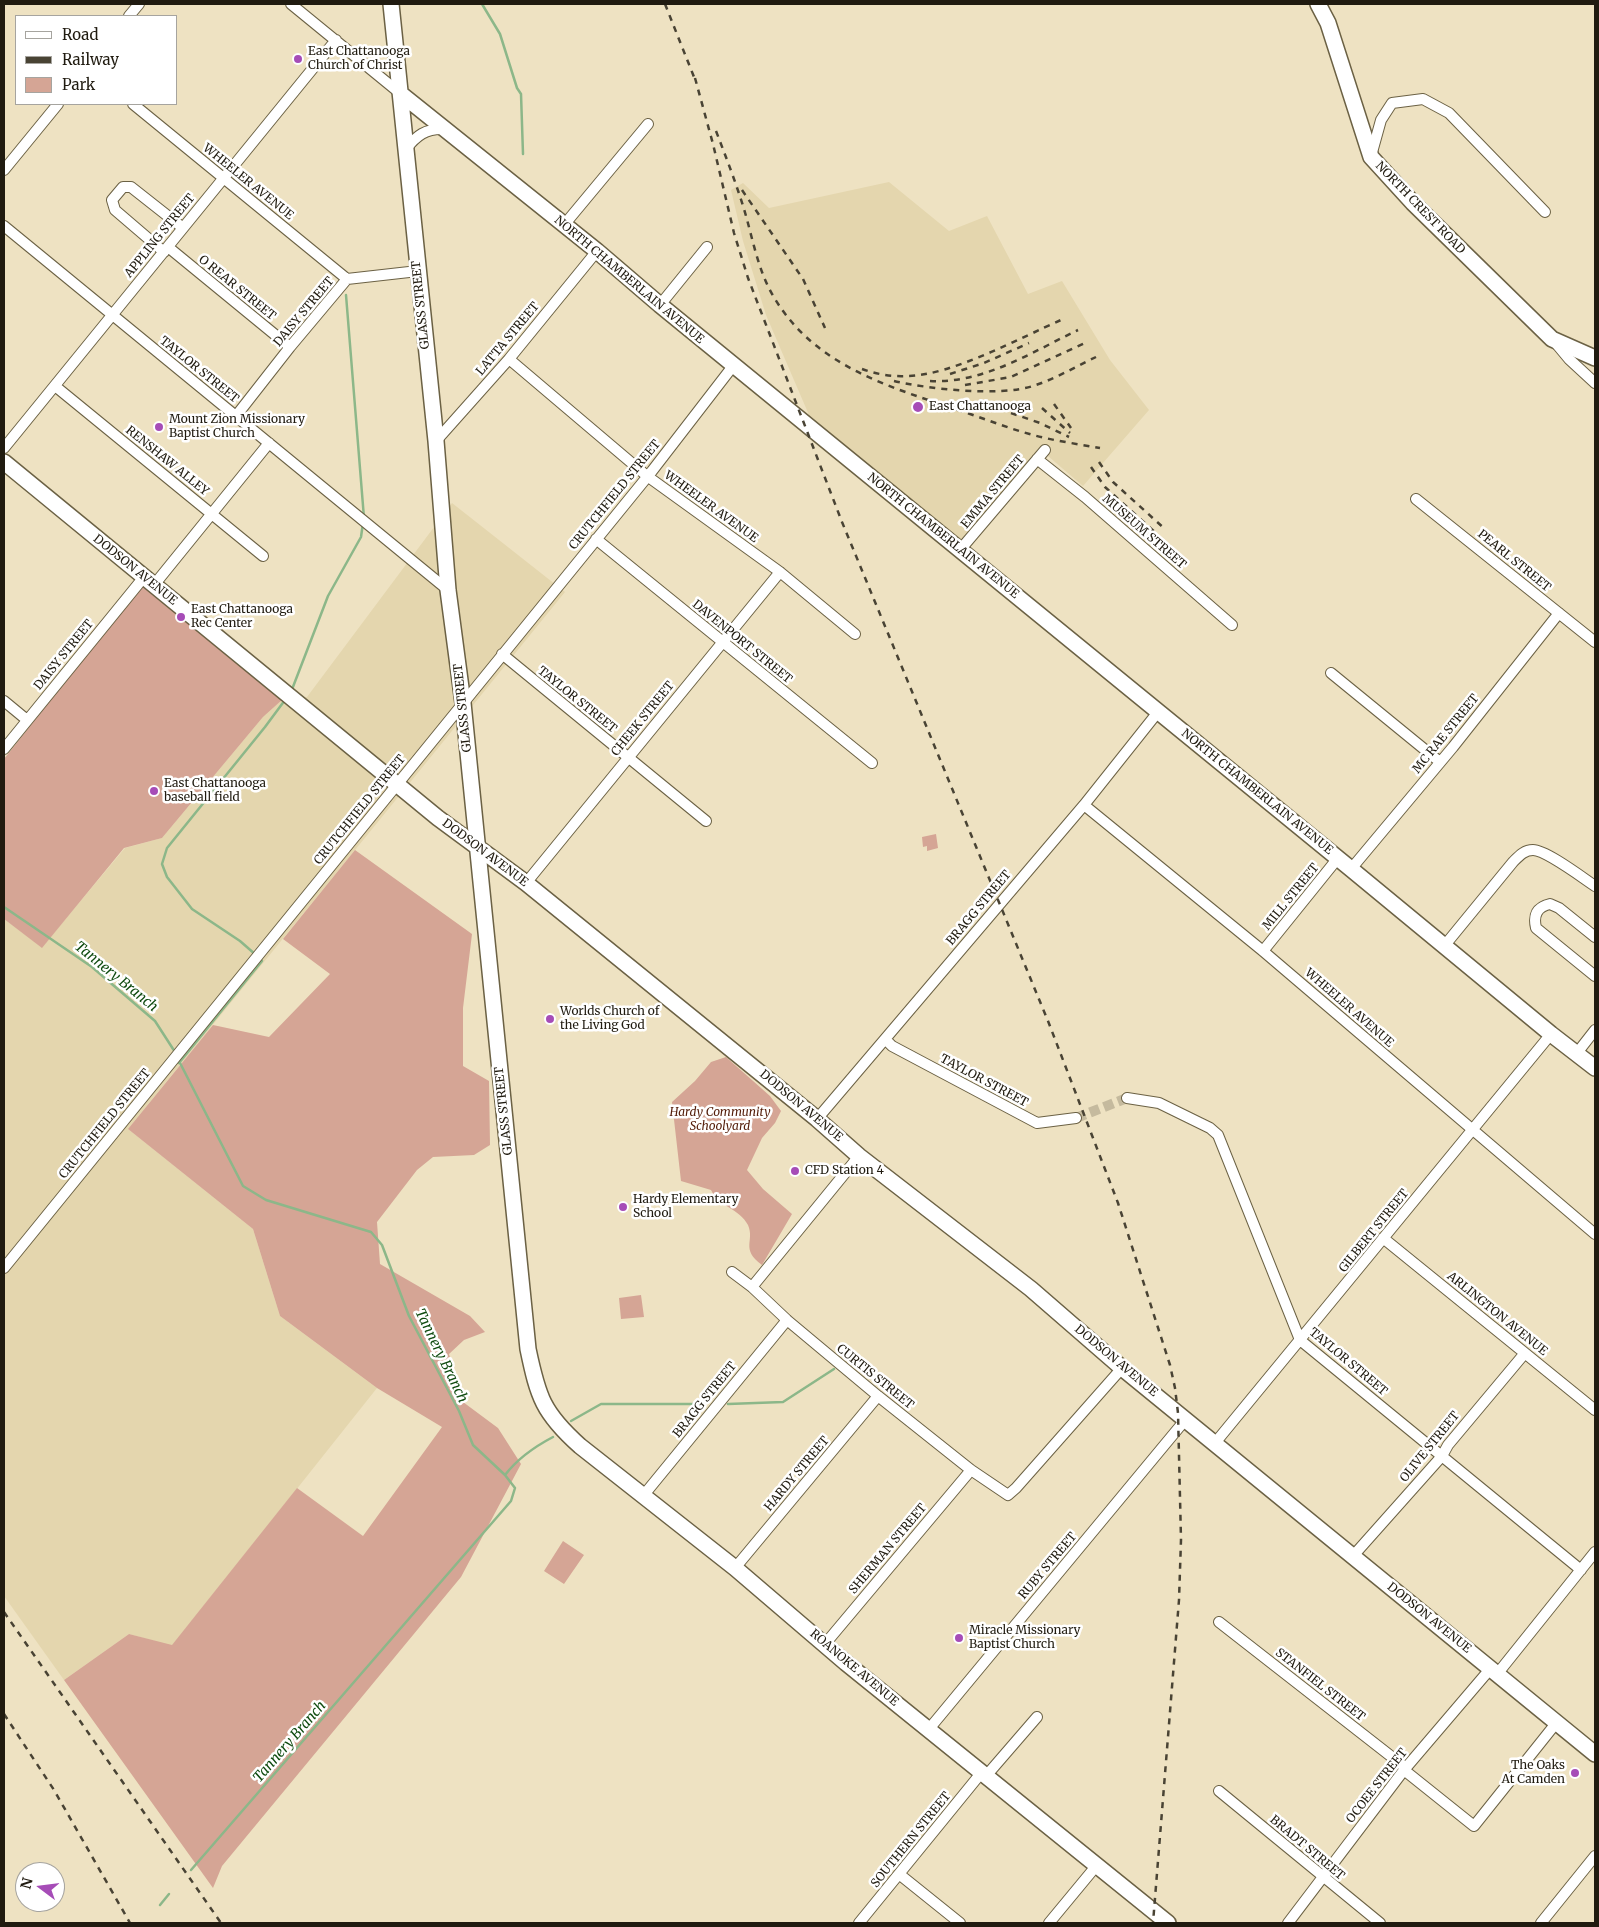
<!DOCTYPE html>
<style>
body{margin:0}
#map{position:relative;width:1599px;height:1927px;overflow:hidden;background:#eee2c2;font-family:Merriweather,serif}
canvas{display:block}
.frame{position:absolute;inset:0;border:5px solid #201b10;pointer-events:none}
.legend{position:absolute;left:15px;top:15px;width:162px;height:90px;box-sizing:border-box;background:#fff;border:1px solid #a6a49f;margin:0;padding:6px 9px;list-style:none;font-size:15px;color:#201b10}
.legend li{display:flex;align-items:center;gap:10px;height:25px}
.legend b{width:25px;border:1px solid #a6a49f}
.north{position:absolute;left:15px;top:1862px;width:50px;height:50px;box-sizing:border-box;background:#fff;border:1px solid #a6a49f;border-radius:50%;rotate:285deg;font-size:14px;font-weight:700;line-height:20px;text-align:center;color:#201b10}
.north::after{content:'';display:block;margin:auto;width:18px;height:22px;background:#a64cb7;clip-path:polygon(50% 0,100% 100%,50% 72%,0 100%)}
</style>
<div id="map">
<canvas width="1599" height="1927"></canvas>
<div class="frame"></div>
<ul class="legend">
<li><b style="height:6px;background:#fff"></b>Road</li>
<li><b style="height:6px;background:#494334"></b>Railway</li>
<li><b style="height:14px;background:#d5a595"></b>Park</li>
</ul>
<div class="north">N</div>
</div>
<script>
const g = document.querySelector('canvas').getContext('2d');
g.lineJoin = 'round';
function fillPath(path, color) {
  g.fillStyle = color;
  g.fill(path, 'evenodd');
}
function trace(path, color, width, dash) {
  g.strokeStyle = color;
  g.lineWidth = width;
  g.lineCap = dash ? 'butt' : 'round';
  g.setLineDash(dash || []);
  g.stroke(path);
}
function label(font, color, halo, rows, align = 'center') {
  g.font = font + ' Merriweather,serif';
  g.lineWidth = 5;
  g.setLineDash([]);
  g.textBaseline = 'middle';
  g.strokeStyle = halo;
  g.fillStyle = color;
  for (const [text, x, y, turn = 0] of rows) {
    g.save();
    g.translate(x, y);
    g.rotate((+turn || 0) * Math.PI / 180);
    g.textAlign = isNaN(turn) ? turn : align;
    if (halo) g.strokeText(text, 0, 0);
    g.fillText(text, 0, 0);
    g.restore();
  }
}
const built = new Path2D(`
 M889 182 949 231 987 216 1028 294 1062 281 1110 360 1149 410 1083 486 1041 450 960 543 809 415 766 315 743 241 731 190 743 183 769 208Z
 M452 503 565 592 128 1129 253 1229 280 1316 377 1388 172 1646 129 1634 64 1680 4 1596V919L42 947 125 848 162 838 263 717 282 700 307 697Z`);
const green = new Path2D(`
 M142 585 282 700 263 717 162 838 124 848 42 948 4 919V759Z
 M936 834 938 848 927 851V846L923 847 922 837Z
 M355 850 472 934 463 1008V1066L489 1081 490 1145 474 1155 433 1157 417 1170 377 1222 380 1264 470 1316 485 1332 464 1340 449 1354 463 1402 498 1428 521 1464 461 1577 222 1866 213 1888 64 1680 129 1634 172 1645 297 1488 363 1536 442 1427 377 1388 280 1316 253 1229 128 1129 213 1025 269 1037 330 974 283 939Z
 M726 1057 770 1096 781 1111 775 1123 762 1138 747 1170 763 1189 792 1214 762 1265C740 1249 755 1241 748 1225 740 1209 718 1206 711 1190L681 1181 672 1102 695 1081 711 1062Z
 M641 1295 644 1317 621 1319 619 1298Z
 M563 1541 584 1555 564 1584 544 1571Z`);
const stream = new Path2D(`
 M482 4 500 34 517 88 521 94 523 154
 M346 295 364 518
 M291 692 328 596 361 537 363 523
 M4 907 92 967 155 1021 175 1052
 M256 955 240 941 192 909 167 877 162 864 167 848 265 727 285 700
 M178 1059 243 1186 266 1200 371 1232 382 1245 409 1316 459 1411 473 1445 505 1475 515 1488 511 1501 191 1870
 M179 1063 262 961 260 959
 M728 1404 783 1402 834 1369
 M571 1421 601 1404H703
 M505 1475C518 1458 534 1447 553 1437
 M160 1905 169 1894`);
const streetTunnel = new Path2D(`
 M1076 1118 1127 1098`);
const street = new Path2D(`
 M291 4 401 94
 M129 16 139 4
 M133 104 347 279
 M406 149C416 136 426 128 444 129
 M1371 156 1381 120 1392 103 1423 99 1449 113 1545 212
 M4 170 58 104
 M564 225 648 124
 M4 226 448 590
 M168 247 290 347
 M164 252 115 210 112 200 123 187H131L183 228
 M660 305 707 247
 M1554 341 1569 359 1595 383
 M509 359 647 476 780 572 855 634
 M55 386 263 556
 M236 416 290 347 347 279 418 271
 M436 441 509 359 597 251
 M4 448 336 40
 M1037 459 1085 497 1232 625
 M1416 499 1595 642
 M596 539 872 763
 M960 550 1045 450
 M154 585 269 443
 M502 654 706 821
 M1331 673 1440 762
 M4 701 27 720
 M4 749 144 577
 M1084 805 1263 951 1595 1234
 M1351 869 1453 747 1559 613
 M526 883 780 572
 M1595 937 1559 908 1550 904C1537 907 1533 915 1536 928L1595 976
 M1445 945 1513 862C1519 856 1524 850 1533 850 1546 850 1583 878 1595 886
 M1263 951 1338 858
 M886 1040 892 1046 1037 1123 1076 1118
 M1577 1053 1595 1030
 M1127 1098 1159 1103 1210 1128 1218 1135 1300 1340 1581 1570
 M817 1119 1084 805 1158 712
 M1383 1238 1595 1410
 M4 1268 652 471 733 366
 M732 1272 752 1287 787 1320 878 1396 971 1470 1008 1495 1016 1488 1122 1368
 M752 1287 859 1156
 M1215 1443 1551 1034
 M643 1496 787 1320
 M1353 1556 1442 1456 1448 1445 1525 1353
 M735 1568 878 1396
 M1219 1622 1406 1768
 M825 1644 971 1470
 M1498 1673 1595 1552
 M929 1729 1186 1419
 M1404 1770 1474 1826 1557 1722
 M986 1776 1037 1717
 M1219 1791 1380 1923
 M899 1874 960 1923
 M859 1923 982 1772
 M1049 1923 1097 1865
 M1288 1923 1404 1770 1491 1668
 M1541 1923 1595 1856`);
const secondary = new Path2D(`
 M391 4 436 441 448 590 463 703 528 1349C538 1397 543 1413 580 1446L735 1568 846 1663 1168 1923
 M1318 4 1328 23 1371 157 1413 203 1552 339 1595 358
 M401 94 597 251 660 305 1351 869 1551 1034 1595 1068
 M4 462 438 818 526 883 817 1119 859 1156 1031 1289 1122 1368 1595 1754`);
const rail = new Path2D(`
 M665 4 696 82
 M695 78 713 144 734 233 748 278 842 522 1048 1021 1118 1203 1170 1365 1175 1388 1178 1413 1181 1540 1179 1600 1153 1923
 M716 131C726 157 736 183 744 209 753 239 758 272 775 299 816 366 887 386 958 410 983 418 1007 428 1033 435 1055 441 1078 444 1100 448
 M742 190 803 279 825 328
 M862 369C876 374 892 377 907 376 950 376 1020 338 1061 320
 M950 374 984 363 1029 343
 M894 381C929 389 999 397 1033 386 1055 379 1075 367 1096 357
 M930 381C983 384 1032 352 1078 330
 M965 385 1011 377 1087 342
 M1054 404 1071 428
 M1042 408 1070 433
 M1011 413 1040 423 1069 437
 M1099 462 1113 482 1166 530
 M1091 467 1105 487 1158 535
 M4 1612 221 1923
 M4 1714 54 1790 130 1923`);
const markers = [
 [298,59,5,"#a64cb7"],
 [918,407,6,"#a64cb7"],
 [159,427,5,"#a64cb7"],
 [181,617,5,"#a64cb7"],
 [154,791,5,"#a64cb7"],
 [550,1019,5,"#a64cb7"],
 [795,1171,5,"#a64cb7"],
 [623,1207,5,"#a64cb7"],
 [959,1638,5,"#a64cb7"],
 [1575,1773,5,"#a64cb7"]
];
const poiNames = [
 ["East Chattanooga",308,52],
 ["Church of Christ",308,66],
 ["East Chattanooga",929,407],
 ["Mount Zion Missionary",169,420],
 ["Baptist Church",169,434],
 ["East Chattanooga",191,610],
 ["Rec Center",191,624],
 ["East Chattanooga",164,784],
 ["baseball field",164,798],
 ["Worlds Church of",560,1012],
 ["the Living God",560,1026],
 ["CFD Station 4",805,1171],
 ["Hardy Elementary",633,1200],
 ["School",633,1214],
 ["Miracle Missionary",969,1631],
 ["Baptist Church",969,1645],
 ["The Oaks",1565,1766,"right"],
 ["At Camden",1565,1780,"right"]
];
const streetNames = [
 ["WHEELER AVENUE",248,182,39],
 ["NORTH CREST ROAD",1420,208,46],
 ["APPLING STREET",160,236,-51],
 ["NORTH CHAMBERLAIN AVENUE",629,280,40],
 ["O REAR STREET",237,288,39],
 ["GLASS STREET",421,305,-96],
 ["DAISY STREET",304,312,-50],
 ["LATTA STREET",508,339,-50],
 ["TAYLOR STREET",199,370,39],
 ["RENSHAW ALLEY",167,461,39],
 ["EMMA STREET",993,492,-50],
 ["CRUTCHFIELD STREET",615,495,-51],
 ["WHEELER AVENUE",711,507,36],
 ["MUSEUM STREET",1144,532,41],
 ["NORTH CHAMBERLAIN AVENUE",943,536,39],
 ["PEARL STREET",1514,561,39],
 ["DODSON AVENUE",135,570,39],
 ["DAVENPORT STREET",742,642,39],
 ["DAISY STREET",64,655,-51],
 ["TAYLOR STREET",577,700,39],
 ["GLASS STREET",463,708,-96],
 ["CHEEK STREET",643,719,-51],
 ["MC RAE STREET",1446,734,-51],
 ["NORTH CHAMBERLAIN AVENUE",1257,792,39],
 ["CRUTCHFIELD STREET",360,810,-51],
 ["DODSON AVENUE",485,853,37],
 ["MILL STREET",1291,897,-51],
 ["BRAGG STREET",979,908,-50],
 ["WHEELER AVENUE",1349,1008,41],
 ["TAYLOR STREET",984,1081,28],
 ["DODSON AVENUE",801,1106,40],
 ["GLASS STREET",504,1111,-96],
 ["CRUTCHFIELD STREET",105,1124,-51],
 ["GILBERT STREET",1374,1231,-51],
 ["ARLINGTON AVENUE",1497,1314,39],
 ["DODSON AVENUE",1116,1361,40],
 ["TAYLOR STREET",1348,1362,40],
 ["CURTIS STREET",875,1377,39],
 ["BRAGG STREET",705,1400,-51],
 ["OLIVE STREET",1430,1447,-51],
 ["HARDY STREET",797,1474,-50],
 ["SHERMAN STREET",888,1549,-50],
 ["RUBY STREET",1048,1566,-50],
 ["DODSON AVENUE",1429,1618,39],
 ["ROANOKE AVENUE",854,1668,40],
 ["STANFIEL STREET",1320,1685,38],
 ["OCOEE STREET",1377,1786,-52],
 ["SOUTHERN STREET",911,1840,-51],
 ["BRADT STREET",1307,1848,40]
];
const parkNames = [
 ["Hardy Community",720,1113],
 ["Schoolyard",720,1127]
];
const waterNames = [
 ["Tannery Branch",116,977,39],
 ["Tannery Branch",441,1356,64],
 ["Tannery Branch",290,1742,-49]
];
fillPath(built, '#e4d6ae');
fillPath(green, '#d5a595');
trace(stream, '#8cb789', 2.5);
trace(streetTunnel, '#c5ba9e', 10, [10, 5]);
trace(street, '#6b6144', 12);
trace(secondary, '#6b6144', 18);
trace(street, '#fff', 10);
trace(secondary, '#fff', 15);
trace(rail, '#494334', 2.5, [6, 6]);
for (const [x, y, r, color] of markers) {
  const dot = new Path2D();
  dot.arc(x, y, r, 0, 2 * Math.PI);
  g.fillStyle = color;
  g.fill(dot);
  trace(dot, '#fff', 2);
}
label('12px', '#201b10', '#fff', poiNames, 'left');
label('12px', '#201b10', '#fff', streetNames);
label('italic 12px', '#541e0a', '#fff', parkNames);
label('italic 14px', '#0f4b10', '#fff', waterNames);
</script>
